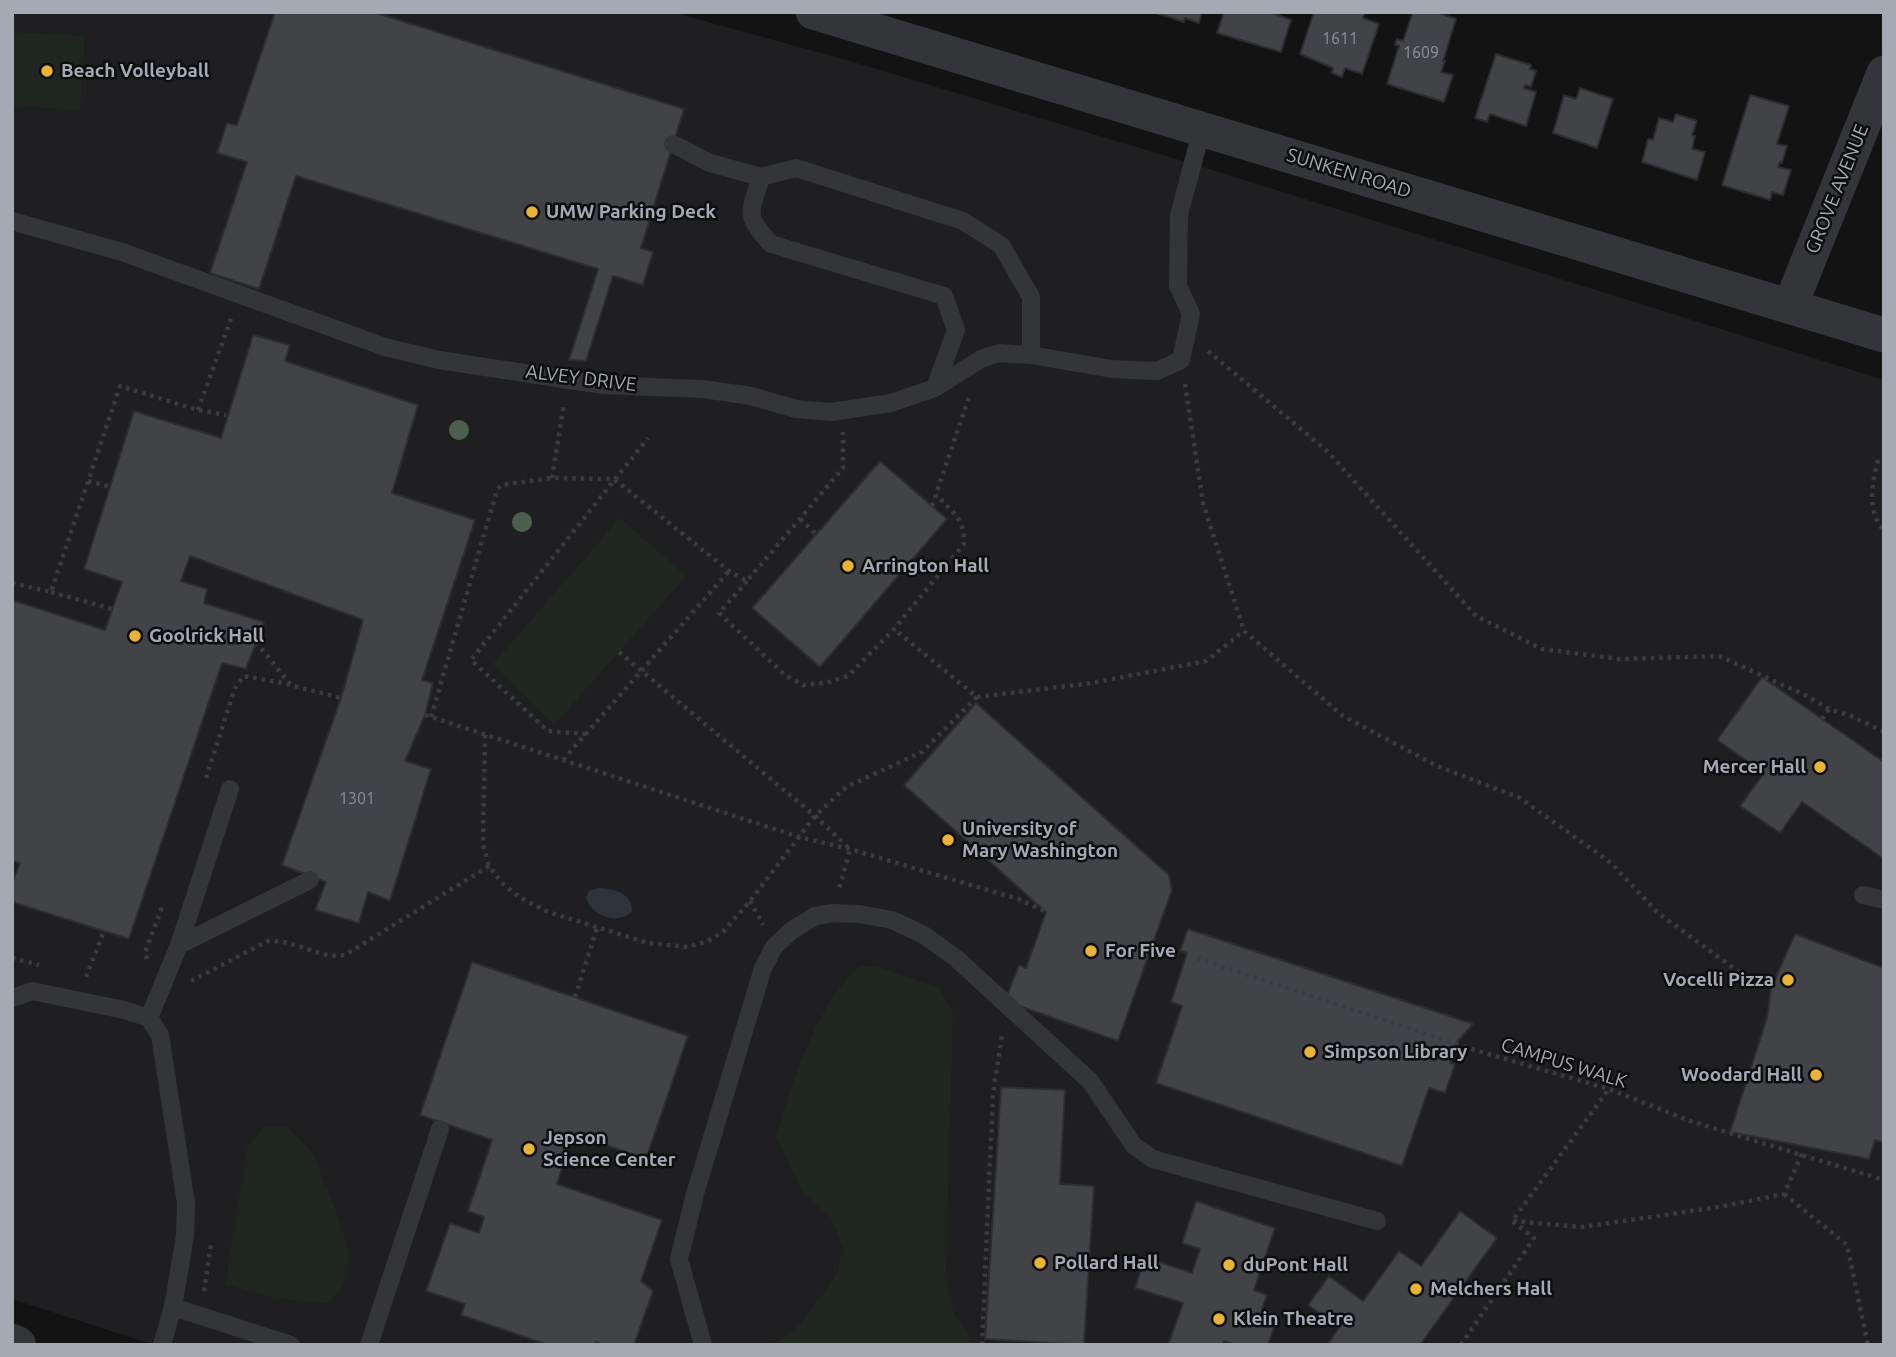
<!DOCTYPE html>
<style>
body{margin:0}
#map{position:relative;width:1896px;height:1357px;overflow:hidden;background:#131314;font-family:Ubuntu,sans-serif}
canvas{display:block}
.frame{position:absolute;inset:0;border:14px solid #a5a9b4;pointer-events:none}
</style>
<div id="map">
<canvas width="1896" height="1357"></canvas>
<div class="frame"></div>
</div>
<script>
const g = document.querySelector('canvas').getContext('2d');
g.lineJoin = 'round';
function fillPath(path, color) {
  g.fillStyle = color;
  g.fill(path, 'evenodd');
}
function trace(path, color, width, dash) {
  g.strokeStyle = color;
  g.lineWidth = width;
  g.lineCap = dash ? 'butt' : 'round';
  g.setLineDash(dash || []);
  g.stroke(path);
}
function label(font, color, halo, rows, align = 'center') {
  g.font = font + ' Ubuntu,sans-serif';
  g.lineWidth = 5;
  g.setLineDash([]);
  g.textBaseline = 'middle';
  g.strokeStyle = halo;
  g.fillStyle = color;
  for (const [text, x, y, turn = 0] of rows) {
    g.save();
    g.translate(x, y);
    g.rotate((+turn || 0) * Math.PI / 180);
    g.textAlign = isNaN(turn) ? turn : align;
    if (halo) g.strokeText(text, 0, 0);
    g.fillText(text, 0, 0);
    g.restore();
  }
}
const built = new Path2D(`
 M12 12H672L850 61 1193 164 1884 380V1345H154L12 1299Z`);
const green = new Path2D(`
 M12 32 85 36 80 110 12 106Z
 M620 518 686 576 554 725 493 664Z
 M860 966H876L938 987 953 1013 946 1272 954 1315 969 1334 971 1345H773L799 1326 821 1297 838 1271 843 1246 831 1218 801 1189 776 1135C796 1075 813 1010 860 966Z
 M264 1127H287L313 1154 340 1222 350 1257 343 1286 328 1303 279 1299 225 1284 247 1148Z`);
const water = new Path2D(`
 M598 888C613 888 632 893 632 911 619 926 590 916 586 897L589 891Z`);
const building = new Path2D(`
 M275 12H373L684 109 641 248 653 252 643 285 613 276 586 361 569 360 598 269 296 176 259 289 210 273 247 162 217 153 227 123 237 125Z
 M1153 12H1202L1199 23 1185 18 1184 22Z
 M1224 12H1277L1275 14 1291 20 1281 52 1217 33Z
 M1314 12H1365L1363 18 1379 24 1362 74 1345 68 1342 77 1332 73 1333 68 1300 54Z
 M1413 12H1436L1456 19 1443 61H1445L1441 72 1453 75 1444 102 1387 84 1399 46 1395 45 1397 39 1403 41Z
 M1496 54 1531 65 1530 69 1536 71 1531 87 1525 85 1524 88 1536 92 1526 126 1490 114 1487 122 1475 118Z
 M1580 88 1613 99 1597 148 1553 133 1564 95 1576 99Z
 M1750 95 1789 106 1777 144 1787 146 1782 163 1780 162 1778 167 1791 170 1783 195 1772 192 1770 200 1722 185Z
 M1676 114 1697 121 1692 135 1695 136 1692 149 1705 152 1697 180 1642 162 1648 139 1653 140 1659 118 1673 122Z
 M253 335 290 345 285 361 418 405 392 493 475 520 422 680 433 683 425 715 405 761 431 769 390 901 368 892 359 923 315 910 326 882 282 865 341 698 363 620 190 556 181 581 207 589 204 603 264 622 246 669 222 663 129 939 12 902V883L20 863 12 861V600L105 630 122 582 84 569 134 411 221 438Z
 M880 461 947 519 820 667 752 608Z
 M1762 677 1884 762V859L1802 802 1780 833 1740 806 1764 773 1717 740Z
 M976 703 1169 875 1172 890 1118 1041 1005 1001 1019 965 1026 968 1046 912 904 785Z
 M1188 929 1473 1024 1457 1042 1450 1063 1455 1064 1445 1093 1429 1088 1402 1166 1156 1083 1182 1006 1171 1002 1187 953 1180 951Z
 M1795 934 1884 968V1143L1875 1140 1869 1159 1730 1132 1767 1018 1771 988Z
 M472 962 688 1036 646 1159 573 1134 557 1184 662 1220 641 1281 653 1291 634 1345H603L596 1342 595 1345H548L461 1315 465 1304 426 1291 450 1223 479 1233 484 1217 468 1211 492 1140 420 1115Z
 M1001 1087 1065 1090 1060 1184 1094 1186 1084 1345 985 1339Z
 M1196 1201 1275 1228 1254 1290 1267 1295 1262 1309 1278 1315 1268 1345H1236L1224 1341 1223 1345H1168L1183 1303 1135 1288 1145 1257 1192 1273 1200 1249 1182 1243Z
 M1460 1211 1497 1238 1420 1345H1327L1339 1328 1308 1305 1329 1276 1363 1301 1399 1251 1421 1266Z`);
const path = new Path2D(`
 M1208 351 1327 451 1476 616 1542 649 1619 659 1719 656 1803 694 1829 709 1851 716 1884 732
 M1185 384 1203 503 1244 631
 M198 410 232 316
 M1878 460C1872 485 1866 510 1884 531
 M552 478 564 403
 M88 481 111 487
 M932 506 969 397
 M800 519 816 534
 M747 581 719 613 785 675 803 685 826 683 848 676 894 629 964 544C965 520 953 512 936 495
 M12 583 51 592 120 386 198 410 226 415
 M51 592 112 609
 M256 642 290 684
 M619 652 815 816 850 849 839 889
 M977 697 1092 683 1206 661 1244 631 1343 716 1437 766 1520 798 1611 863 1658 913 1754 983
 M425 715 799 837 850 849 1018 899 1046 912
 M431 717 497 490 501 485 552 478 614 479 729 571 747 581 843 468V432
 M1822 719 1829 709
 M586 734 548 731 471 660 648 438
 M485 735 483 844 489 866 502 883 519 897 548 912 648 943 688 947 708 941 723 932 750 901 815 816 846 787 922 752 977 697 894 629
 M563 760 729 571
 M206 778 235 688 244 676 282 683 341 698
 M750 901 763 925
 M12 958 39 965
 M1197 958 1478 1051 1609 1089 1690 1121 1884 1180
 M147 959 145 952 163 905
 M86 977 104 931
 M191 981 268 941C295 939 320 960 345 955L489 866
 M575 997 597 928
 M1784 1194 1847 1245 1868 1345
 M1513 1221 1582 1227 1719 1207 1784 1194 1802 1154
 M204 1291 211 1244
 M982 1345 993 1093 1002 1035
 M1461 1345 1534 1238 1512 1221 1609 1089`);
const service = new Path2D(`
 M673 144 710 163 761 177 796 168 963 221 1001 245 1031 297V355
 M761 177C750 213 744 215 771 244L944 296 956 330 935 388
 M12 221 122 252 385 347 439 360 603 385 703 389 751 396 796 409 831 412 891 403 935 388 981 359 999 353 1031 355 1112 369 1157 371 1181 360 1191 314 1178 286 1179 215 1202 129
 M1863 895 1884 900
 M179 945 310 880
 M12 998 32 991 124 1010 149 1018 160 1035 186 1203 185 1236 173 1307 162 1345
 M149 1018 179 945 230 789
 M173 1307 291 1345
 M369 1345 440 1129
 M703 1345 679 1259 695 1194 763 968 774 947 791 931 815 916 833 913 859 914 892 920 924 935 957 959 1090 1081 1134 1146 1153 1159 1377 1221`);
const minor = new Path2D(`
 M813 12 1884 335
 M1790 306 1884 73`);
const tertiary = new Path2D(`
 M12 1343 17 1345`);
const trees = [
 [459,430],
 [522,522]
];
const markers = [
 [47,71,7,"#e8b437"],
 [532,212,7,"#e8b437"],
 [848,566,7,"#e8b437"],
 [135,636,7,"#e8b437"],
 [1820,767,7,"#e8b437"],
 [948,840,7,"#e8b437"],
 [1091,951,7,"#e8b437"],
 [1788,980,7,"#e8b437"],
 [1310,1052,7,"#e8b437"],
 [1816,1075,7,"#e8b437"],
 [529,1149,7,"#e8b437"],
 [1040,1263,7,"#e8b437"],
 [1229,1265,7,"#e8b437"],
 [1416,1289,7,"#e8b437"],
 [1219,1319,7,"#e8b437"]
];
const numberNames = [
 ["1611",1340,39],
 ["1609",1421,53],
 ["1301",357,799]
];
const poiNames = [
 ["Beach Volleyball",61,71],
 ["UMW Parking Deck",546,212],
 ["Arrington Hall",862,566],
 ["Goolrick Hall",149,636],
 ["Mercer Hall",1806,767,"right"],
 ["University of",962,829],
 ["Mary Washington",962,851],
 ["For Five",1105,951],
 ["Vocelli Pizza",1774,980,"right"],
 ["Simpson Library",1324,1052],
 ["Woodard Hall",1802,1075,"right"],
 ["Jepson",543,1138],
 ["Science Center",543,1160],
 ["Pollard Hall",1054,1263],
 ["duPont Hall",1243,1265],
 ["Melchers Hall",1430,1289],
 ["Klein Theatre",1233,1319]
];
const streetNames = [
 ["SUNKEN ROAD",1349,173,17],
 ["GROVE AVENUE",1837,189,-68],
 ["ALVEY DRIVE",581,378,7],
 ["CAMPUS WALK",1564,1063,17]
];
fillPath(built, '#1f1f21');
fillPath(green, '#1f2720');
fillPath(water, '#2c3339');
fillPath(building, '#424347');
trace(building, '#2d2d30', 2);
trace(path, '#3a3b40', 4.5, [3.5, 5]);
trace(service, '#343539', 18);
trace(minor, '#343539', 35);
trace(tertiary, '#343539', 38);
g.fillStyle = '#4d5f4f';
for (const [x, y] of trees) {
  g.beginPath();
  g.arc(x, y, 10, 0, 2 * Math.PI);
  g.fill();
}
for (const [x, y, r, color] of markers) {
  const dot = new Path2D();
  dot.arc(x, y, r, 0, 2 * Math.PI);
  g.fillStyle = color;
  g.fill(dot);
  trace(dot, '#0e0e0f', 2.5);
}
label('16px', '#8c9099', null, numberNames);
label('bold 19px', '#a5a9b4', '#0e0e0f', poiNames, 'left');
label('19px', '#a5a9b4', '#0e0e0f', streetNames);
</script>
